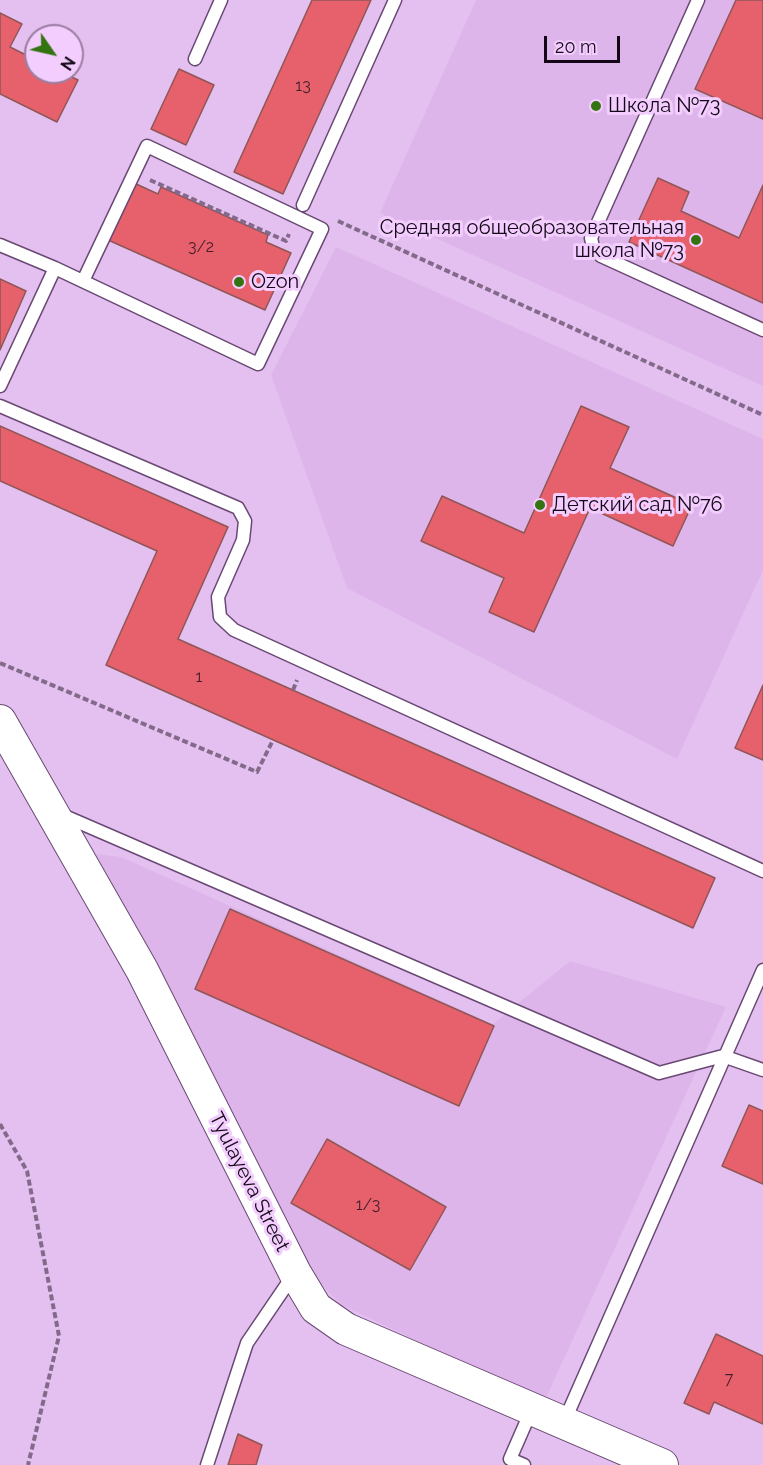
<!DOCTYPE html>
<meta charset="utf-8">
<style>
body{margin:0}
#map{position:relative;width:763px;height:1465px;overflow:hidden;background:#e4c0f0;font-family:Raleway,sans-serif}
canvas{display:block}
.north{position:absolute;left:24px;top:24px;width:60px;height:60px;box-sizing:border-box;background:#f2cdfd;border:2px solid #997ea1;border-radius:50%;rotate:124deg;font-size:16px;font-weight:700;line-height:24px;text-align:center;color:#140818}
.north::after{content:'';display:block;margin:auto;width:21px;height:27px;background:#337411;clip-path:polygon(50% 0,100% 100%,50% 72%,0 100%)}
.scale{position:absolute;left:544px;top:36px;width:76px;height:27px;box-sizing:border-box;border:3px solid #140818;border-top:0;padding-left:8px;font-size:18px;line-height:21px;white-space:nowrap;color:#140818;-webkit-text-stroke:4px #f2cdfd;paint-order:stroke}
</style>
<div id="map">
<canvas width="763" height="1465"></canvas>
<div class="north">N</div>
<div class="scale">20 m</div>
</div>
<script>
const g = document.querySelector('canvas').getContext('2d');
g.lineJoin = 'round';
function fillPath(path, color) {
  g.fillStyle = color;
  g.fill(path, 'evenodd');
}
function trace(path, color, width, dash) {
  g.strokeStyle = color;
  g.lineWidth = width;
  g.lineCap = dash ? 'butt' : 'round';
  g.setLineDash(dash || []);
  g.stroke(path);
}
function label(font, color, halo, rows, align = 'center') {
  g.font = font + ' Raleway,sans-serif';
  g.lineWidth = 6;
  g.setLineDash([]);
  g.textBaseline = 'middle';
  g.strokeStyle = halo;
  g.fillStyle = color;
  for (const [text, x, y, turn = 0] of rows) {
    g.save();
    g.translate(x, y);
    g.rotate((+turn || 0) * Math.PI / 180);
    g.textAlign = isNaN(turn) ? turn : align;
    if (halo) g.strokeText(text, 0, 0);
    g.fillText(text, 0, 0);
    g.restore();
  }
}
const built = new Path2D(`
 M476 0H763V386L380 213Z
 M336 247 763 439V570L677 759 347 588 271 375Z
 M96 854 121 857 493 1024 570 961 726 1007 544 1402 340 1304 310 1273Z`);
const building = new Path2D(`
 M312 0H371L283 194 234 172Z
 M736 0H763V119L695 89Z
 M0 13 22 24 10 47 36 60V72H61L78 80 57 122 0 94Z
 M179 69 214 85 186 145 151 129Z
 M658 178 689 192 681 211 739 238 763 185V303L629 242Z
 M134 183 158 194 161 187 268 235 266 242 291 253 265 310 108 240Z
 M0 279 26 291 0 350Z
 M581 406 629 427 610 468 692 505 673 546 590 508 534 632 489 612 504 578 421 541 442 496 524 533Z
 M0 426 228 527 178 639 715 878 693 928 106 665 157 551 0 481Z
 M763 685V760L735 748Z
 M230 909 494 1026 459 1106 195 989Z
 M749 1105 763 1111V1184L722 1166Z
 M327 1139 446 1207 410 1270 291 1203Z
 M716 1334 763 1356V1424L714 1402 709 1414 684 1403Z
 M238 1434 262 1445 256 1465H228Z`);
const path = new Path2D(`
 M150 180 286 241 289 234
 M338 221 763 415
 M0 663 257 772 273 740
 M293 690 297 680
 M0 1124 27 1171 59 1336 28 1465`);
const lane = new Path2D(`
 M698 0 591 238 593 247 601 256 763 330
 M195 59 221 0
 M303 205 395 0
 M0 245 55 268 258 364 322 229 147 146 83 281
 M0 386 55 268
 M0 406 238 508 245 521 243 540 218 597 220 617 234 630 763 871
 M62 815 659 1073 723 1056 763 1070
 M564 1422 763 970
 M207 1465 247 1343 294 1274
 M524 1465 510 1459 531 1411`);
const secondary = new Path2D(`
 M0 721 142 970 295 1273 316 1308 346 1329 662 1465`);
const markers = [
 [596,106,6,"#337411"],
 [696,240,6,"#337411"],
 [239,282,6,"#337411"],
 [540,505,6,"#337411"]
];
const numberNames = [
 ["13",303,86],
 ["3/2",201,247],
 ["1",199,677],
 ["1/3",368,1205],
 ["7",729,1379]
];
const poiNames = [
 ["Школа №73",608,106],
 ["Средняя общеобразовательная",684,228,"right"],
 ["школа №73",684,251,"right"],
 ["Ozon",251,282],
 ["Детский сад №76",552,505]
];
const streetNames = [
 ["Tyulayeva Street",249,1182,63]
];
fillPath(built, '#deb5eb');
fillPath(building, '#e6616c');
trace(building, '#8f5658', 1.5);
trace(lane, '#694973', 15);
trace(secondary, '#694973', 34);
trace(path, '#836a8b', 4, [6, 3]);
trace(lane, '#fff', 12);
trace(secondary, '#fff', 32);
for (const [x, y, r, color] of markers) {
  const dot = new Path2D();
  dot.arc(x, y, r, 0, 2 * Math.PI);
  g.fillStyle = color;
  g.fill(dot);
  trace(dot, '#f2cdfd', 2);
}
label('16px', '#481e2d', null, numberNames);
label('20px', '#140818', '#f2cdfd', poiNames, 'left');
label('20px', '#140818', '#f2cdfd', streetNames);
</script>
